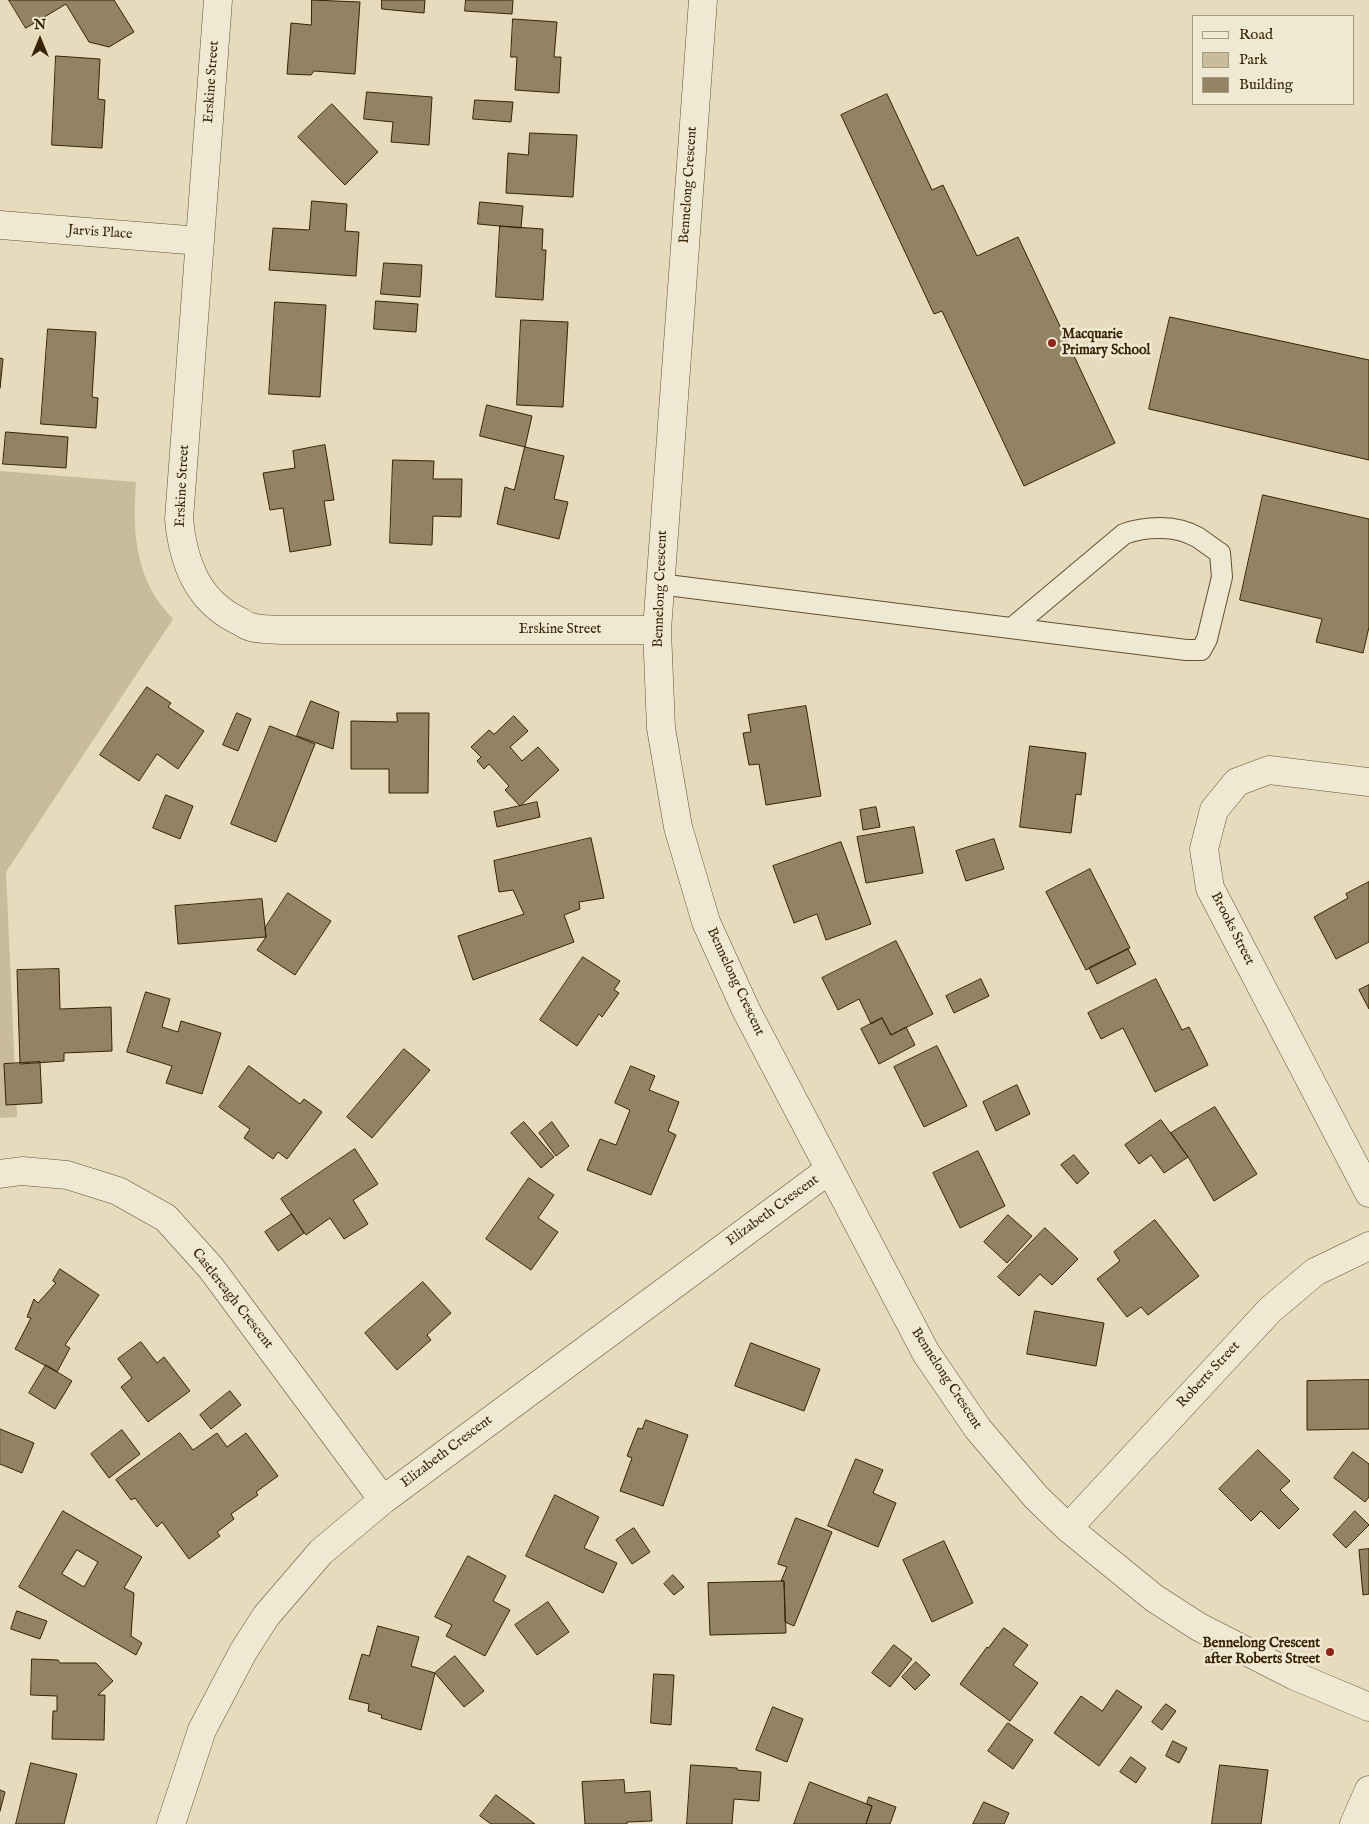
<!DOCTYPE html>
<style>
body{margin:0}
#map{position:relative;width:1369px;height:1824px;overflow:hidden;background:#e6dbbc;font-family:"IM FELL English",serif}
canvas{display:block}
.legend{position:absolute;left:1192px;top:15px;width:162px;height:90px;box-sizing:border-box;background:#efe8d3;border:1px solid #a69980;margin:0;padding:6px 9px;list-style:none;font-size:15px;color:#382303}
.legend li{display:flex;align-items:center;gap:10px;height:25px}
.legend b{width:25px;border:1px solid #a69980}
.north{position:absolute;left:15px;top:15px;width:50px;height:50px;-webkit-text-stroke:4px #efe8d3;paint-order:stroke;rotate:0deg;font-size:14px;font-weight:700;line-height:20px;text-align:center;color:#382303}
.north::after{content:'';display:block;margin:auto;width:18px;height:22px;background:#382303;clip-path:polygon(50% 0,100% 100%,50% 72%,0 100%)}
</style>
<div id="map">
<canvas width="1369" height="1824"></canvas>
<ul class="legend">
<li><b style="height:6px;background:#efe8d3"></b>Road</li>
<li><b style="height:14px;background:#c8bc9d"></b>Park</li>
<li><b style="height:14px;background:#928363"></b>Building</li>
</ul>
<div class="north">N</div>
</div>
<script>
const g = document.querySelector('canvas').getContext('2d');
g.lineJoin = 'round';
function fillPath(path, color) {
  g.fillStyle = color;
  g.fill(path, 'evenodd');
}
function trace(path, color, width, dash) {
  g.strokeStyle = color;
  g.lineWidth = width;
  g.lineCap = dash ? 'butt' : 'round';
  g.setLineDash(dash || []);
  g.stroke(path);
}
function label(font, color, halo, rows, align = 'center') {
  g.font = font + ' "IM FELL English",serif';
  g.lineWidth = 5;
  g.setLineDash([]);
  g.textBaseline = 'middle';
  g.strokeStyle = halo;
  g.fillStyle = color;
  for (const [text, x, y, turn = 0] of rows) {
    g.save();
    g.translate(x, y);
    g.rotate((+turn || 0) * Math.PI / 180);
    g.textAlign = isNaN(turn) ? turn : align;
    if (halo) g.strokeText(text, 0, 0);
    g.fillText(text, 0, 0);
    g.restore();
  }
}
const green = new Path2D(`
 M0 471 136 482C133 522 134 563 156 598 161 605 167 612 173 619L6 872 17 1117 0 1118Z`);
const building = new Path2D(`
 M9 0H114L134 32 109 47 89 42 66 4 26 28Z
 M312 0 360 2 355 74 314 71 311 75 287 74 291 23 311 25Z
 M382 0H425L424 13 382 9Z
 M466 0H513L512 14 465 11Z
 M513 19 557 22 554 57H561L559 93 515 90 517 57H511Z
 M56 56 100 59 98 99 105 100 102 148 52 145Z
 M367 92 432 97 429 145 391 142 393 122 364 119Z
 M887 94 932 190 943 185 977 256 1018 237 1115 443 1024 486 942 311 934 314 841 115Z
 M475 100 513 102 511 122 473 119Z
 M332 104 378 152 345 185 298 137Z
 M530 133 577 135 573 197 506 193 508 153 528 155Z
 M312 201 347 204 345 231 359 232 356 276 269 270 273 228 309 230Z
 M480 202 523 206 521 228 478 224Z
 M500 226 543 229 542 250H546L543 300 496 297Z
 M384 263 422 265 420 297 381 294Z
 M376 301 418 304 416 332 374 329Z
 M275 302 326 305 320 397 269 394Z
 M1170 317 1369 360V460L1149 409Z
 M521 320 568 322 563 407 517 405Z
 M48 329 96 332 92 397 98 398 96 428 41 424Z
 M0 358 3 359 0 388Z
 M487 405 532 416 525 447 480 436Z
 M6 432 68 437 66 468 3 464Z
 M325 445 334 500 324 501 331 545 290 552 283 508 270 510 263 473 295 468 293 451Z
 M525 447 564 456 554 499 568 502 559 539 497 524 505 487 514 490Z
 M393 460 434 461 433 479H462L461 517 433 516 432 545 390 543Z
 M1263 495 1369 519V627L1363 653 1316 642 1322 619 1240 600Z
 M147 687 171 703 168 707 204 731 178 769 157 754 139 781 100 755Z
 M311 701 339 712 333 749 297 736Z
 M806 706 821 796 766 805 759 764 749 765 743 733 751 732 748 715Z
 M237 713 251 719 238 751 223 745Z
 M397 713H429L428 793H389V769H351V721L397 722Z
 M514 716 528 731 510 747 522 761 538 747 559 770 520 806 505 790 509 786 489 764 484 769 477 761 481 757 471 747 489 730 494 734Z
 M270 726 315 744 276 842 231 824Z
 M1030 746 1086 753 1081 795 1076 794 1071 833 1020 827Z
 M166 795 193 806 180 839 153 828Z
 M537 802 540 817 497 827 494 812Z
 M876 807 880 827 863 830 860 810Z
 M914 827 923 873 866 883 857 837Z
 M591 838 604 898 579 902 580 909 564 915 574 942 473 980 458 936 524 914 513 890 499 892 494 861Z
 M994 839 1004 869 966 881 956 851Z
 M841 842 871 924 826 940 817 914 794 923 773 866Z
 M1090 869 1130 948 1086 970 1046 892Z
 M1369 882V942L1336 959 1314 917 1348 898 1346 894Z
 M288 893 331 921 295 975 257 950 266 937 265 928Z
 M262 899 266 937 178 944 175 906Z
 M896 941 933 1014 891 1035 882 1018 871 1024 859 999 838 1010 822 978Z
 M1128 949 1136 964 1097 984 1089 968Z
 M583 957 620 981 614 990 619 993 602 1017 599 1014 577 1046 540 1020Z
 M59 969 60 1009 111 1007 112 1051 64 1053V1061L20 1064 17 970Z
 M981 979 989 996 954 1013 946 996Z
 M1156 979 1182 1030 1189 1027 1208 1065 1155 1092 1123 1028 1101 1039 1088 1013Z
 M1369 985V1009L1359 990Z
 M146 992 170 999 162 1027 178 1032 181 1021 221 1033 202 1094 166 1083 172 1066 127 1052Z
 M882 1018 891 1035 906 1027 915 1045 879 1064 861 1029Z
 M937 1046 967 1106 924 1127 894 1067Z
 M404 1049 430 1070 372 1138 347 1117Z
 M40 1062 42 1103 6 1105 4 1064Z
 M249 1066 300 1104 304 1099 322 1112 287 1159 278 1152 273 1159 244 1138 250 1129 219 1107Z
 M631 1066 655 1076 649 1090 679 1102 668 1131 676 1135 651 1195 587 1170 600 1139 616 1145 630 1110 615 1103Z
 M1017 1085 1030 1114 996 1131 983 1102Z
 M1215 1107 1257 1174 1214 1201 1188 1157 1171 1133Z
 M1161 1120 1188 1157 1164 1173 1151 1155 1139 1164 1125 1145Z
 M524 1122 554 1157 541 1168 511 1133Z
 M552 1122 569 1146 556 1156 539 1133Z
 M355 1149 378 1184 353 1200 368 1224 344 1239 330 1218 306 1235 281 1199Z
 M978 1151 1005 1206 960 1228 933 1173Z
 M1074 1155 1089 1173 1077 1184 1061 1165Z
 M529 1178 554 1195 538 1218 558 1232 531 1270 486 1239Z
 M292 1214 304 1233 278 1251 265 1232Z
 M1008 1215 1032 1236 1007 1263 984 1242Z
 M1155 1220 1199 1276 1148 1315 1141 1307 1127 1317 1097 1279 1120 1261 1114 1252Z
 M1045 1228 1078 1259 1052 1285 1040 1274 1019 1296 998 1277Z
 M60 1269 99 1295 65 1345 70 1348 57 1372 15 1349 31 1318 27 1317 34 1299 38 1303 56 1283 53 1281Z
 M423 1282 451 1313 427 1335 431 1340 397 1370 365 1333Z
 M1035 1311 1104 1323 1096 1366 1027 1354Z
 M141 1342 157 1363 164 1357 190 1391 148 1422 121 1387 132 1378 118 1359Z
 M751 1343 820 1369 804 1411 735 1386Z
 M46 1365 72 1381 55 1409 29 1393Z
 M1369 1380V1429L1307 1430V1381Z
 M230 1391 241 1405 211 1429 200 1415Z
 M646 1420 688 1435 663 1506 620 1491 632 1458 627 1456 638 1428 642 1429Z
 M0 1429 34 1443 22 1473 0 1464Z
 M122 1430 140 1454 109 1478 91 1454Z
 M180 1433 193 1450 217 1433 227 1447 246 1433 278 1476 256 1492 258 1495 231 1514 234 1519 217 1532 220 1536 189 1559 162 1522 157 1527 135 1498 131 1500 116 1480Z
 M1258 1450 1290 1481 1280 1490 1299 1509 1279 1529 1261 1511 1251 1521 1219 1489Z
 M1353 1452 1369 1464V1497L1365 1502 1334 1478Z
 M856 1459 883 1470 873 1493 896 1503 878 1547 828 1526Z
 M555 1495 599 1517 584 1548 617 1563 603 1593 526 1556Z
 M63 1511 142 1557 124 1588 134 1593 131 1636 142 1643 136 1655 19 1587ZM77 1550 98 1562 84 1587 62 1574Z
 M1355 1511 1369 1525 1346 1548 1333 1535Z
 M796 1518 832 1532 794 1626 785 1622 784 1581H781L787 1567 778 1564Z
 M634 1528 650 1552 632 1564 616 1540Z
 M944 1541 973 1603 932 1622 903 1560Z
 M1369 1549V1594L1363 1595 1359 1550Z
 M468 1556 506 1576 493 1601 510 1610 485 1656 446 1636 452 1625 435 1617Z
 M673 1575 684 1587 674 1595 664 1584Z
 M781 1581H784L786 1633 710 1635 708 1583Z
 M548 1602 569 1632 537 1655 515 1625Z
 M17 1611 47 1621 40 1639 11 1629Z
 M378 1626 419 1637 411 1666 435 1673 421 1730 381 1718 382 1715 368 1711 369 1704 349 1699 362 1654 369 1656Z
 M1004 1628 1028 1645 1013 1665 1038 1683 1010 1721 960 1684 987 1647 988 1648Z
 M894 1645 912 1659 890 1687 872 1673Z
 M455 1656 484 1691 464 1707 435 1673Z
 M32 1659 58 1660 60 1663H96L113 1681 98 1695H105L104 1740 52 1739 53 1711H57V1696L31 1695Z
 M916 1662 930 1675 915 1690 902 1677Z
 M654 1674 674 1675 671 1725 651 1723Z
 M1117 1690 1142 1707 1099 1766 1054 1733 1081 1696 1102 1711Z
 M1166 1704 1176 1711 1162 1730 1152 1722Z
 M773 1707 803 1719 787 1762 756 1750Z
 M1008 1723 1033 1740 1013 1769 988 1751Z
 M1173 1741 1187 1748 1179 1763 1166 1756Z
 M1131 1757 1146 1768 1136 1783 1120 1772Z
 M31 1763 77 1774 64 1824H16Z
 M691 1765 737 1768V1770L761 1772 759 1801 734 1799 732 1824H687Z
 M1220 1765 1268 1770 1261 1824H1212Z
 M624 1780 625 1793 650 1791 652 1821 627 1822V1824H585L582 1782Z
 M810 1782 872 1806 866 1824H794Z
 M0 1790 5 1792 0 1811Z
 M496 1795 535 1824H491L480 1816Z
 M869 1797 896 1807 890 1824H866L872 1806 867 1804Z
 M984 1802 1009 1813 1004 1824H973Z`);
const lane = new Path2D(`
 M659 584 1186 650H1201L1207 639 1222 577 1220 553C1212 548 1205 542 1197 537 1176 525 1146 526 1124 534L1012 628`);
const street = new Path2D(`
 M218 0 179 519C183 562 197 600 237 620 242 622 246 626 251 627 260 630 272 629 282 630H657
 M703 0 657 630 661 728 678 827 706 922 746 1010 926 1353 978 1429 1036 1497 1068 1528 1154 1598 1199 1627 1295 1676 1369 1707
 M0 225 200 241
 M1369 782 1269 770 1237 782 1214 810 1204 849 1210 888 1369 1193
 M0 1174 22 1171 67 1175 118 1191 166 1218 211 1268 383 1500
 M1068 1528 1270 1310 1315 1272 1369 1246
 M171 1824 202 1730 243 1652 266 1616 321 1552 383 1500 829 1170
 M1354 1824 1369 1790`);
const markers = [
 [1052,343,5,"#8f2418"],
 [1330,1652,5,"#8f2418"]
];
const streetNames = [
 ["Erskine Street",212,82,-86],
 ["Bennelong Crescent",689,185,-86],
 ["Jarvis Place",100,233,4],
 ["Erskine Street",183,486,-87],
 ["Bennelong Crescent",661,589,-88],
 ["Erskine Street",560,630],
 ["Brooks Street",1232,929,63],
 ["Bennelong Crescent",735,982,65],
 ["Elizabeth Crescent",773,1211,-36],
 ["Castlereagh Crescent",232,1299,52],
 ["Roberts Street",1209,1375,-47],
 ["Bennelong Crescent",946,1379,57],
 ["Elizabeth Crescent",447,1452,-37]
];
const poiNames = [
 ["Macquarie",1062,335],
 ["Primary School",1062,351],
 ["Bennelong Crescent",1320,1644,"right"],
 ["after Roberts Street",1320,1660,"right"]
];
fillPath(green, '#c8bc9d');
fillPath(building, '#928363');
trace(building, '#382303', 1);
trace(lane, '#645131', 22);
trace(street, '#645131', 29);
trace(lane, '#efe8d3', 20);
trace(street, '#efe8d3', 28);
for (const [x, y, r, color] of markers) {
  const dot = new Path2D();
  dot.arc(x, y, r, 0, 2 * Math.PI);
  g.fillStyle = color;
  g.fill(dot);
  trace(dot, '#efe8d3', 2);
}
label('14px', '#382303', '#efe8d3', streetNames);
label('bold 14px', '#382303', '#efe8d3', poiNames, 'left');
</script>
